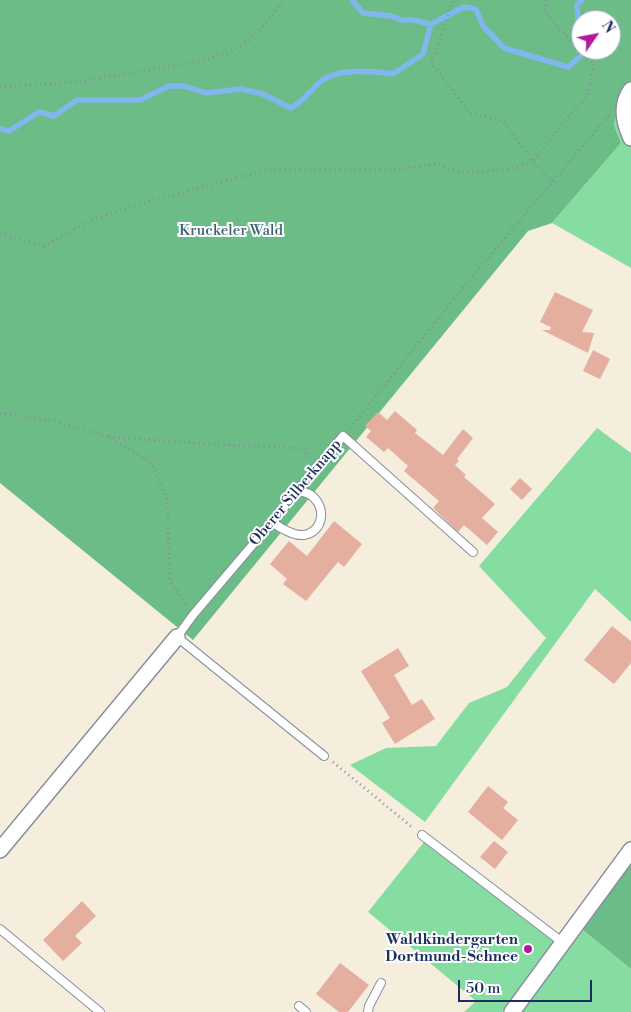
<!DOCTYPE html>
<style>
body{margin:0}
#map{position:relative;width:631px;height:1012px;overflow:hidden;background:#f5eedd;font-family:"Libre Bodoni",serif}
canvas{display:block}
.north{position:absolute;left:571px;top:10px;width:50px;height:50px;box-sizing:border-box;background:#fff;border:1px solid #a4acbf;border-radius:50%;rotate:57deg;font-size:14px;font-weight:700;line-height:20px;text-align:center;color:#1b2f5e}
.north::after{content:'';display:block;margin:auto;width:18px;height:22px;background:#b5179e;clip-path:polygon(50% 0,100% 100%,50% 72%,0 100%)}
.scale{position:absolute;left:458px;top:980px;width:134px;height:22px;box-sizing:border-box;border:2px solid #1b2f5e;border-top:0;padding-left:6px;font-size:15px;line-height:18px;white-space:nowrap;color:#1b2f5e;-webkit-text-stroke:4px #fff;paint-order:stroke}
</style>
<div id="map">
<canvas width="631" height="1012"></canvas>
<div class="north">N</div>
<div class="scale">50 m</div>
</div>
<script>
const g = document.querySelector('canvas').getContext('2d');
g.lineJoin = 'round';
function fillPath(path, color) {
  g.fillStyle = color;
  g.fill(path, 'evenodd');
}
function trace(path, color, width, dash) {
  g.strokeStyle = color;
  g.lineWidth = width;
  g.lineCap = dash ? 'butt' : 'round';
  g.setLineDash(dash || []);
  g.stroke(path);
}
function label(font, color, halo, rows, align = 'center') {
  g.font = font + ' "Libre Bodoni",serif';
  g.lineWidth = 4;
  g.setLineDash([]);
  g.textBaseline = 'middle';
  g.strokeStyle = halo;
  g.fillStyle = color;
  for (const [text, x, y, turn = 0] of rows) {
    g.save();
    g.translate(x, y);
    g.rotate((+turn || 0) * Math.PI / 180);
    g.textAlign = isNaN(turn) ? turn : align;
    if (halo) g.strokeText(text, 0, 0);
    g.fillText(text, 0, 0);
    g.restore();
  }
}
const green = new Path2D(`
 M631 82V268L552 223 621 143 614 125 620 95Z
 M597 428 631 453V622L595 589 425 822 350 765 386 748 436 746 469 703 507 687 546 638 479 566Z
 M424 842 554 941 502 1012H464L476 1001 368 912Z
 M579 927 631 969V1012H520Z`);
const forest = new Path2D(`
 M0 0H631V82L620 95 614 125 621 143 552 223 528 231 193 640 0 483ZM581 20H611V50H581Z
 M631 860V969L579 927Z`);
const stream = new Path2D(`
 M352 0 363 13 391 16 401 20H413L431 24
 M581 22 578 20 577 5 582 0
 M0 129 9 131 39 112 54 116 77 100H140L169 86H184L206 93 241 89 263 94 291 108C303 102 310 91 320 82 337 68 373 71 393 74L423 54 431 24 464 7 476 9 483 26 504 48 568 67 588 50`);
const building = new Path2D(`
 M555 292 593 310 582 332 594 333 588 353 542 330H550L551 327 540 322Z
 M593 350 610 359 600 379 583 371Z
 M395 411 417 430 415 433 443 455 463 429 473 438 457 459 459 461 455 465 466 475 464 477 495 504 482 518 498 532 487 545 464 525 458 532 433 508 439 501 404 471 408 466 388 448 384 452 366 437 371 431 365 426 378 412 387 420Z
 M520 478 532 489 522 500 510 489Z
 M334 521 362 544 344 567 338 562 306 601 283 584 287 579 270 564 289 541 307 556Z
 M612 626 631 641V663L614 684 584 660Z
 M398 648 409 666 394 675 412 705 422 699 435 719 395 744 382 723 390 718 361 671Z
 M488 786 508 802 503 808 518 820 502 840 468 812Z
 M494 841 508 852 495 869 480 857Z
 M82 901 96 916 75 936 82 943 63 961 43 940Z
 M340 963 369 985 348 1012H339L316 994Z`);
const path = new Path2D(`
 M546 0 544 11 583 55 594 63 588 96 565 120 533 162 553 181
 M0 87 77 82 201 61 228 53 246 43 260 30 284 0
 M0 234 44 246 93 219 155 200 265 170H390L437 164 460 173 512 169 533 162 503 121 470 113 431 63 454 0
 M0 413 55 421 108 437 152 463 167 500 170 580 187 606
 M350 428 466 284 609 115
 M109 437 224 445 303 448 310 458
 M333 762 413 828`);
const lane = new Path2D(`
 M272 522C280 528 294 536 304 535 322 532 326 511 315 499 311 493 304 492 298 491
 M324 756 177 637 193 615 272 522 343 436 473 552
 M422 835 562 942
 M0 929 100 1012
 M299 1006 306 1012
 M368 1012 369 1006 381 983`);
const street = new Path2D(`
 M631 90C620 105 624 123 631 138
 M0 850 177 637
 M512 1012 631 850`);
const markers = [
 [528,949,5,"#b5179e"]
];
const parkNames = [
 ["Kruckeler Wald",231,231]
];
const streetNames = [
 ["Oberer Silberknapp",296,493,-50]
];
const poiNames = [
 ["Waldkindergarten",518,940],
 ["Dortmund-Schnee",518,957]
];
fillPath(green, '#86dda1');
fillPath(forest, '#6cbc87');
trace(stream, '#80b7ef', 5.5);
fillPath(building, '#e4af9f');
trace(lane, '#888e9e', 10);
trace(street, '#888e9e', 18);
trace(path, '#888e9e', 3, [1, 4]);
trace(lane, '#fff', 8);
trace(street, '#fff', 15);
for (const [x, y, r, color] of markers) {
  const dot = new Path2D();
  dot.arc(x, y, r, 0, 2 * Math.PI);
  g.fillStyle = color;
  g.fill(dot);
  trace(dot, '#fff', 2);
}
label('15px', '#3b6372', '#fff', parkNames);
label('15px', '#1b2f5e', '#fff', streetNames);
label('bold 15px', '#1b2f5e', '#fff', poiNames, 'right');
</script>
